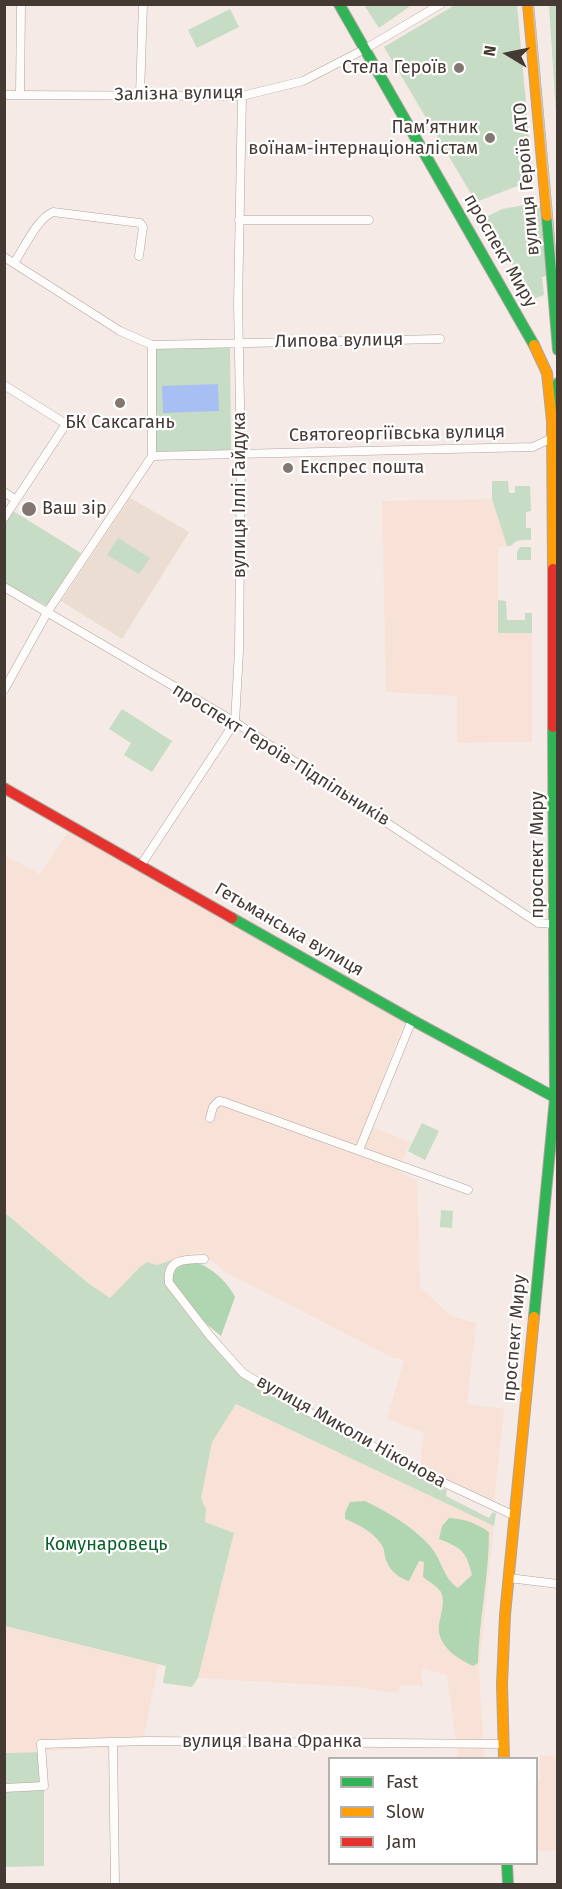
<!DOCTYPE html>
<meta charset="utf-8">
<style>
body{margin:0}
#map{position:relative;width:562px;height:1889px;overflow:hidden;background:#f5eae5;font-family:"Fira Sans",sans-serif}
canvas{display:block}
.frame{position:absolute;inset:0;border:6px solid #443933;pointer-events:none}
.legend{position:absolute;left:328px;top:1757px;width:210px;height:108px;box-sizing:border-box;background:#fff;border:2px solid #b4b0ad;margin:0;padding:8px 10px;list-style:none;font-size:18px;color:#443933}
.legend li{display:flex;align-items:center;gap:12px;height:30px}
.legend b{width:30px;border:2px solid #b4b0ad}
.north{position:absolute;left:478px;top:24px;width:60px;height:60px;-webkit-text-stroke:4px #fff;paint-order:stroke;rotate:280deg;font-size:16px;font-weight:700;line-height:24px;text-align:center;color:#443933}
.north::after{content:'';display:block;margin:auto;width:21px;height:27px;background:#443933;clip-path:polygon(50% 0,100% 100%,50% 72%,0 100%)}
</style>
<div id="map">
<canvas width="562" height="1889"></canvas>
<div class="frame"></div>
<ul class="legend">
<li><b style="height:8px;background:#30b455"></b>Fast</li>
<li><b style="height:8px;background:#ff9f0a"></b>Slow</li>
<li><b style="height:8px;background:#e5322d"></b>Jam</li>
</ul>
<div class="north">N</div>
</div>
<script>
const g = document.querySelector('canvas').getContext('2d');
g.lineJoin = 'round';
function fillPath(path, color) {
  g.fillStyle = color;
  g.fill(path, 'evenodd');
}
function trace(path, color, width, dash) {
  g.strokeStyle = color;
  g.lineWidth = width;
  g.lineCap = dash ? 'butt' : 'round';
  g.setLineDash(dash || []);
  g.stroke(path);
}
function label(font, color, halo, rows, align = 'center') {
  g.font = font + ' "Fira Sans",sans-serif';
  g.lineWidth = 4.5;
  g.setLineDash([]);
  g.textBaseline = 'middle';
  g.strokeStyle = halo;
  g.fillStyle = color;
  for (const [text, x, y, turn = 0] of rows) {
    g.save();
    g.translate(x, y);
    g.rotate((+turn || 0) * Math.PI / 180);
    g.textAlign = isNaN(turn) ? turn : align;
    if (halo) g.strokeText(text, 0, 0);
    g.fillText(text, 0, 0);
    g.restore();
  }
}
const built = new Path2D(`
 M492 499 507 546 498 547V633H532V742L457 743V696L386 692 382 501Z
 M72 826 406 1017 366 1124 410 1142 399 1172 417 1180 420 1287 451 1316 476 1323 467 1404 504 1409 494 1502 420 1468 424 1433 387 1419 404 1360 391 1357 227 1273 201 1252 157 1265 139 1268 110 1298 88 1283 5 1212 4 855 40 874Z
 M236 1404 494 1526 479 1668 483 1740H456L447 1675 421 1668 423 1686 400 1685 398 1693 355 1687 198 1678 234 1533 205 1522 206 1509 201 1498 212 1442Z
 M4 1626 158 1664 142 1746 5 1753Z
 M458 1747H483L484 1758H457Z
 M557 1755V1851L537 1850 536 1785 540 1780V1756Z`);
const education = new Path2D(`
 M130 498 189 532 122 639 61 601Z`);
const green = new Path2D(`
 M413 4 379 28 364 5V4Z
 M455 5H517L533 180 476 202 384 47Z
 M549 5H557V129Z
 M230 9 239 27 197 48 188 30Z
 M525 205 541 206 546 276 542 277 544 295 533 299 484 218 502 209Z
 M230 345 231 450 155 452 153 346Z
 M492 481H508L509 493H515V486H530L531 511 526 512V528H531V540C523 540 516 539 511 546H507L492 499Z
 M13 511 81 553 47 606 5 583V523Z
 M118 538 150 558 139 574 107 555Z
 M520 547H531V560H517V552Z
 M498 600 506 601 507 620H525V613H532V633H498Z
 M122 709 172 741 152 772 124 755 131 743 109 729Z
 M422 1123 439 1131 425 1160 408 1151Z
 M441 1210 453 1211 452 1228 440 1227Z
 M4 1212 88 1283 110 1298 139 1268 147 1262 157 1265 175 1259C166 1267 165 1273 166 1285L240 1376 281 1401 447 1490 446 1496 489 1518 493 1512 496 1513 494 1526 236 1404 212 1442 201 1498 206 1509 205 1522 234 1533 198 1678 192 1687 163 1683 166 1666 5 1626Z
 M42 1752 44 1786V1866L5 1867V1753Z`);
const forest = new Path2D(`
 M193 1262C208 1264 229 1283 235 1297L221 1336C201 1319 177 1301 170 1274 175 1265 184 1264 193 1262Z
 M365 1501C389 1513 412 1526 430 1546 442 1560 443 1578 458 1588L472 1575C466 1550 461 1548 439 1539L442 1526 449 1518C465 1519 476 1523 489 1532 489 1576 479 1619 478 1663L473 1666C458 1659 436 1645 439 1625 440 1615 446 1602 441 1592 437 1586 428 1581 423 1577L424 1562 419 1561 409 1581C399 1578 390 1571 386 1560 384 1556 385 1551 383 1547 375 1533 360 1525 345 1519V1513L350 1502Z`);
const water = new Path2D(`
 M218 384 219 411 163 413 162 386Z`);
const street = new Path2D(`
 M4 95 242 96 303 81 365 49 441 4
 M20 95 21 4
 M140 95 143 4
 M239 220H369
 M4 257 120 331 152 345 440 339
 M14 263C25 247 36 220 53 212L140 223 143 227 139 256
 M152 345V456
 M4 385 66 424 4 518
 M152 456 533 447 552 438
 M4 492 16 500
 M4 587 235 722 538 923 555 924
 M4 690 48 611 152 456
 M141 865 235 722 239 651 241 454 238 304 242 96
 M210 1118 213 1107 219 1101 224 1102 468 1190
 M359 1150 412 1020
 M204 1259C184 1259 166 1259 169 1283L210 1336 243 1373 296 1405 419 1471 515 1516
 M509 1578 558 1584
 M113 1742 115 1884
 M4 1788 44 1786 41 1744 147 1741 504 1744`);
const fast = new Path2D(`
 M339 4 534 345
 M547 216 558 350
 M554 409 558 383
 M232 918 412 1020 558 1099
 M534 1317 555 1098 553 727
 M507 1864 508 1884`);
const slow = new Path2D(`
 M528 4 547 216
 M534 345 547 373 552 421 553 569
 M504 1758 502 1684 505 1615 534 1317`);
const jam = new Path2D(`
 M553 569V727
 M4 788 232 918`);
const tram = new Path2D(`
 M533 4 558 284`);
const markers = [
 [459,68,6,"#827771"],
 [490,138,6,"#827771"],
 [120,403,6,"#827771"],
 [288,468,6,"#827771"],
 [29,509,8,"#827771"]
];
const poiNames = [
 ["Стела Героїв",447,68],
 ["Пам’ятник",478,128],
 ["воїнам-інтернаціоналістам",478,149],
 ["БК Саксагань",120,423,"center"],
 ["Експрес пошта",300,468,"left"],
 ["Ваш зір",42,509,"left"]
];
const streetNames = [
 ["Залізна вулиця",179,94,-1],
 ["вулиця Героїв АТО",527,179,-95],
 ["проспект Миру",500,251,60],
 ["Липова вулиця",339,341,-1],
 ["Святогеоргіївська вулиця",397,434,-1],
 ["вулиця Іллі Гайдука",240,495,-90],
 ["проспект Героїв-Підпільників",281,755,32],
 ["проспект Миру",538,855,-90],
 ["Гетьманська вулиця",289,930,30],
 ["проспект Миру",515,1338,-85],
 ["вулиця Миколи Ніконова",351,1432,29],
 ["вулиця Івана Франка",272,1742]
];
const parkNames = [
 ["Комунаровець",106,1545]
];
fillPath(built, '#f8e2d8');
fillPath(education, '#ebddd1');
fillPath(green, '#c7dcc4');
fillPath(forest, '#b0d5b1');
fillPath(water, '#a7bff2');
trace(street, '#aea49f', 9);
trace(fast, '#aea49f', 12);
trace(slow, '#aea49f', 12);
trace(jam, '#aea49f', 12);
trace(street, '#fefcfb', 8);
trace(fast, '#30b455', 10);
trace(slow, '#ff9f0a', 10);
trace(jam, '#e5322d', 10);
trace(tram, '#c8c5c4', 1.5);
for (const [x, y, r, color] of markers) {
  const dot = new Path2D();
  dot.arc(x, y, r, 0, 2 * Math.PI);
  g.fillStyle = color;
  g.fill(dot);
  trace(dot, '#fff', 2);
}
label('18px', '#443933', '#fff', poiNames, 'right');
label('18px', '#443933', '#fff', streetNames);
label('18px', '#096129', '#fff', parkNames);
</script>
